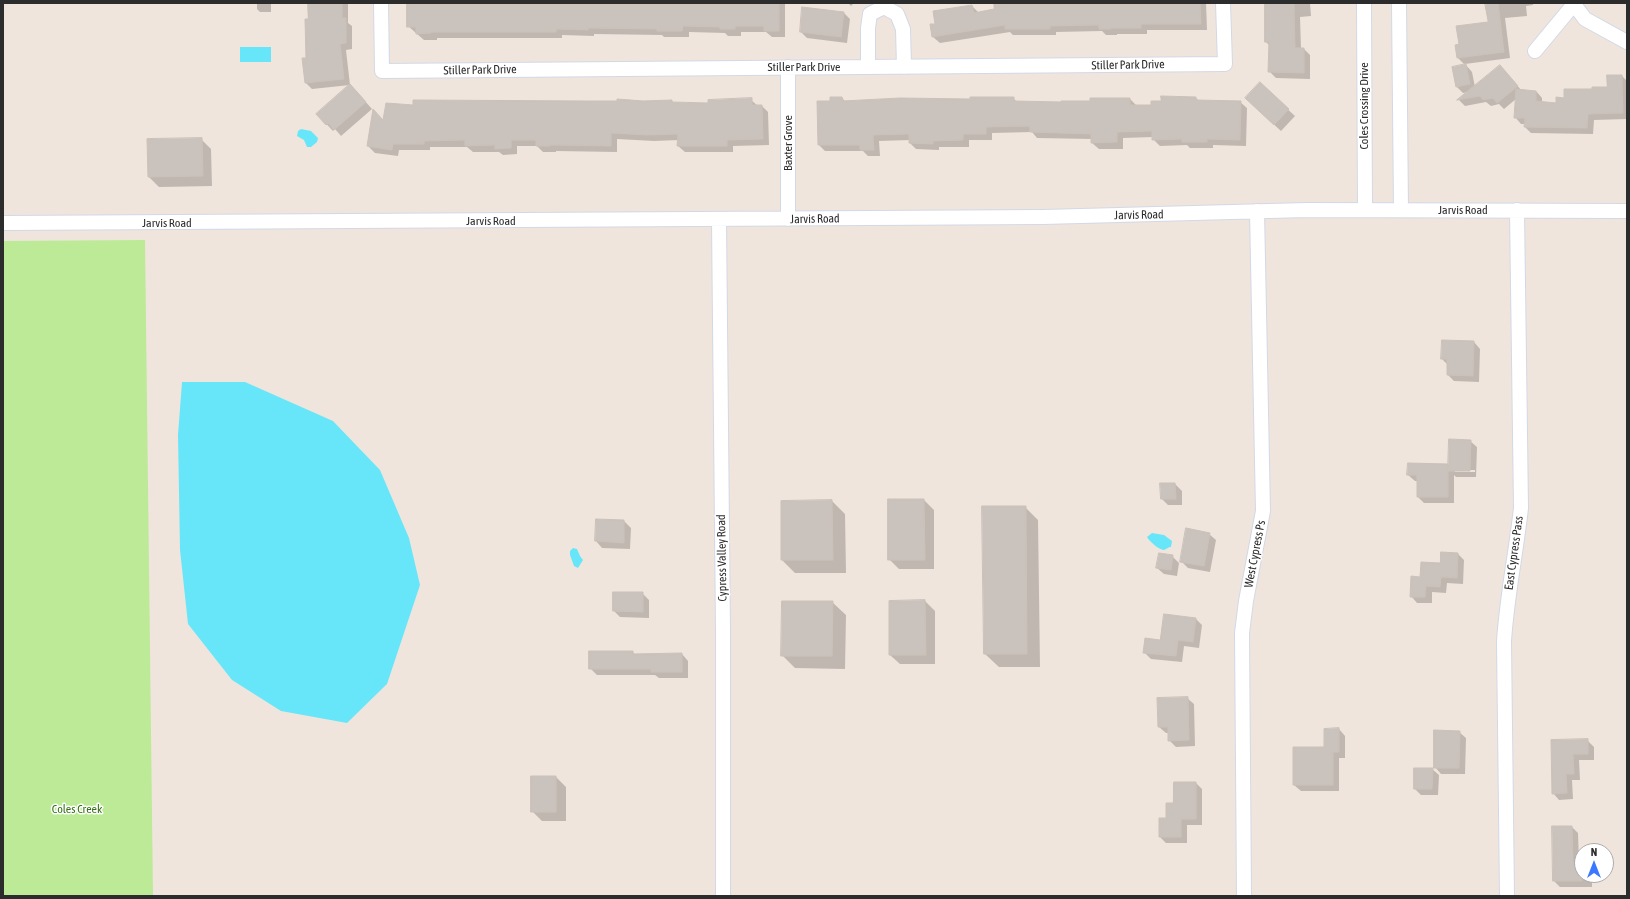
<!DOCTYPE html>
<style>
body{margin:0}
#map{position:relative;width:1630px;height:899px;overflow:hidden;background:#efe5dd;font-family:"Asap Condensed",sans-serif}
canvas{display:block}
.frame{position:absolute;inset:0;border:4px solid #2c2c2c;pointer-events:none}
.north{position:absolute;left:1574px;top:843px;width:40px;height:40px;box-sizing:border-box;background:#fff;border:1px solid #ababab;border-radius:50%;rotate:0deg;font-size:11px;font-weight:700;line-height:16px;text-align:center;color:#2c2c2c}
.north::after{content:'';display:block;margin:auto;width:14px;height:18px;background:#3a79ff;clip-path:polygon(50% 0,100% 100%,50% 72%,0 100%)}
</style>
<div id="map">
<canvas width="1630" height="899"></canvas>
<div class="frame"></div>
<div class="north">N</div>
</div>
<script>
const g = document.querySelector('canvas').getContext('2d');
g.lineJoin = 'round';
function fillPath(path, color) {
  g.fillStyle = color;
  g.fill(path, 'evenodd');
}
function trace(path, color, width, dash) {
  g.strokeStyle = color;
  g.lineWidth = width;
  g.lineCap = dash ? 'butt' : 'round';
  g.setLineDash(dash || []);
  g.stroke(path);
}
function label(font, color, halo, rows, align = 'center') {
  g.font = font + ' "Asap Condensed",sans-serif';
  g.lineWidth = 3;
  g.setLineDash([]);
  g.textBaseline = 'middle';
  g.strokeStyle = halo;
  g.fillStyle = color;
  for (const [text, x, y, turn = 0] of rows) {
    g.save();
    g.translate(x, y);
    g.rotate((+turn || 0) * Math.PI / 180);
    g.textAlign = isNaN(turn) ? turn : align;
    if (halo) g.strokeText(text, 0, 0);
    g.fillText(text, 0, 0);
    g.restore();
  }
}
const green = new Path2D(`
 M145 240 153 896H3V241Z`);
const water = new Path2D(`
 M240 47H271V62H240Z
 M301 129 311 131 318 138 317 142 311 147H307L304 140 297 136 298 131Z
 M182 382H245L333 421 380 470 409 538 420 585 387 684 347 723 281 711 232 680 188 624 180 550 178 435Z
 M1152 533 1164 535 1172 541 1171 547C1168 547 1167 549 1164 550 1159 550 1149 541 1147 537Z
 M573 548 577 549 580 556 583 560 578 568 574 566 570 555V551Z`);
const shadow = new Path2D(`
 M257 3H271V12H260L257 9Z
 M309 3H348V23L352 26V49L346 50 350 85 312 89 306 83Z
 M408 3H785V37H772L766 32H741V36H728L725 33 689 32V37H664L662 35 594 34V36L562 35V38H437V40H424L408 26Z
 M848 3H854L851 6Z
 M995 3H1206L1207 30H1147V34H1117V35H1106L1102 31 1056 32V35H1013L1010 32 940 43 933 37 936 25 972 6 979 13 995 10Z
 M1266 3H1310L1311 16 1300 17 1301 49H1304L1310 55V79L1276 78 1269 71 1270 46 1266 42Z
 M1486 3H1533V5L1526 6 1527 16 1505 18 1510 58 1465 64 1472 72 1475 87 1500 66 1522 91H1536L1542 98V103L1557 104 1565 99 1593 90 1608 88 1622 76 1627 81V119L1594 120 1593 134 1531 133 1525 127V124H1521L1515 117 1516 99 1504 109 1499 104 1491 106 1486 102 1465 106 1459 100 1469 92 1463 93 1457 87 1465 65 1458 58 1456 46 1460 45 1489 22Z
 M844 13 850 19 847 43 807 38 801 32Z
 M1260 84 1295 116 1281 131 1253 105Z
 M356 91 372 109 341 136 335 129 333 131 317 114Z
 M842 98 845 101 971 100 1013 98 1017 102 1062 103 1130 99 1136 105 1152 106 1196 98 1199 101 1240 102 1247 108 1246 146 1213 145V148H1190L1187 145 1160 146 1153 139V137L1123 138V149H1099L1092 143V139L1037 138 1032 132 992 133V140H969V147H939V150L916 149 910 143V140L879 141 880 156H868L863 151H825L819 145 831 102Z
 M751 100 758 106H762L768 112 769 145 733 146V152H685L678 146 679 140 654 141 617 139V152L556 151V152H543L537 146H517V154L503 155 499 152H473L467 147H430V150H399L398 156 375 153 368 146 384 122 414 106V101H671L674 103 709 104Z
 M201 139 211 149 212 186 159 187 149 177 148 140Z
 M1474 342 1480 349 1479 382 1454 381 1448 375V365L1442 359Z
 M1470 441 1477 447 1476 477H1456L1454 475V503H1424L1418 497V481H1415L1408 475 1448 465 1450 466ZM1455 470H1475V472H1455Z
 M1175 484 1182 491V505H1168L1162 499Z
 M924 500 934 510V569H899L889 559Z
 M832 501 845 514 846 573H795L782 560V502Z
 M983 507H1025L1038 520 1040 667H999L985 654Z
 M597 520 624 521 631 528 630 549 602 548 596 541Z
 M1209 534 1216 540 1210 572 1188 568 1181 561Z
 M1458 554 1464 560 1463 584 1447 583 1446 593 1432 592V603H1417L1411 596 1421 578Z
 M1172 556 1179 563 1177 576 1164 574 1157 568Z
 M642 593 649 600V618L620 617 614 611Z
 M925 601 935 611V664H900L890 655Z
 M832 602 846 615 845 669 795 668 782 655Z
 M1196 619 1202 625 1199 648 1184 646 1182 662 1151 659 1144 652Z
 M633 652 635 655 682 654 688 661V678H659L655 675H597L590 668Z
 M1187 698 1194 704 1195 746 1176 747 1169 740V733H1166L1159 727Z
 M1339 729 1345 736V758H1339V791H1301L1294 785Z
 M1459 732 1466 738 1465 774H1441L1435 767Z
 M1587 740 1594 747V760H1579L1580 780H1572L1573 799 1559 800 1553 793 1552 741Z
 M1432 769 1439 775 1438 795H1421L1415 789Z
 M556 777 566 787V821H542L532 811Z
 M1196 783 1202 789V825H1187V843H1166L1160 837 1174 804Z
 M1572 827 1578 833 1579 863H1582V875H1592V887H1560L1554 881Z`);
const building = new Path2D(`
 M308 3H342V18H346V43L340 44 344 79 305 83 302 58H306L305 19H308Z
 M407 3H779V31H764V26H735V29H720V27L683 26 682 31H657V29L588 28V30L556 29V32H431V33L416 34V27H407Z
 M994 3H1200L1201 24H1141V28H1111V29H1099V25L1050 26V29H1005V25L932 37 930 24H935L933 11 972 5 974 13 994 9Z
 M1265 3H1294L1295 48H1304V73L1268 72 1269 42H1265Z
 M1485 3H1498L1504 52 1457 58 1455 45 1459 44 1456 26 1488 22Z
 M802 7 844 12 841 37 800 32Z
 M1466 64 1470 84 1456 87 1452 67Z
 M1500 65 1518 86 1497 103 1493 98 1483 100 1480 96 1457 100Z
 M1607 75H1622L1623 113 1588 114 1587 128 1524 127 1525 118H1514L1516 89 1536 91V101L1556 103V97L1564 98V89H1592V87H1607Z
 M1260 82 1289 109 1274 125 1245 98Z
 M350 84 366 102 334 130 328 123 326 125 316 114Z
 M1161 96 1196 97V100L1241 101 1240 140 1207 139V142H1182V139L1152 140V131L1117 132V142L1091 143V134L1030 132V126L986 127V134H963V140L933 141V144L909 143V134L873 135 874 150H860V145H818L817 101H830V97H842L843 101 900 98 970 99V97H1014V101L1061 102V101H1090V98H1130V105H1151V101H1161Z
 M752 98V105H762L763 139 727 140V146H677L678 134 647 135 611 133V146L550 145V146H536V140H511V148L495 149V145L465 146V140L424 141V144H393L392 150 367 146 373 109 383 120 386 103 413 105V100L587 101H617V99L643 101 672 100V102L708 103V100Z
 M202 138 203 176 148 177 147 139Z
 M1442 340 1474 341 1473 376 1447 375V359H1441Z
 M1449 439 1471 440 1470 471H1448Z
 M1408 463 1448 464V497H1417V475H1407Z
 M1160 483H1175L1176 499H1161Z
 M888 499H924L925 560H888Z
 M832 500 833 560H781V501Z
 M982 506H1026L1027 654H984Z
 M596 519 624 520V543L595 541Z
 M1186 528 1210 533 1204 566 1180 562Z
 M1441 552 1458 553 1457 578 1441 577 1440 587 1426 586 1425 597H1410L1411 576 1420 577 1421 562 1440 563Z
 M1159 553 1173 555 1171 570 1156 568Z
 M613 592H643V612L613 611Z
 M925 600 926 655H889V601Z
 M782 601H833L832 656H781Z
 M1164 614 1196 618 1193 642 1178 640 1176 656 1143 653 1145 638 1160 640Z
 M589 651H633V654L682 653V672H651V669H589Z
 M1188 697 1189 740 1168 741V727H1158L1157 698Z
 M1339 728V752H1333V785H1293V747H1324V729Z
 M1434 730 1460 731 1459 768H1434Z
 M1588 739V754H1573L1574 774H1566L1567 793 1552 794 1551 740Z
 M1414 768H1433L1432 789H1414Z
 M531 776H556V812H531Z
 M1174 782H1196V819H1181V837H1159V818H1166V803H1173Z
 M1552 826H1572L1573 862H1582V881H1553Z`);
const minor = new Path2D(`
 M381 3 382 71 1225 64 1223 3
 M1364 3 1365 210
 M1399 3 1401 210
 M1573 3 1585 19 1627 42
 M1535 51 1574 4
 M868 67V28L870 14 884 7 897 14 903 29 904 67
 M719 219 723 632V896
 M788 219V67
 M3 223 1043 217 1307 210 1627 211
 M1244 896 1242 633 1246 601 1263 511 1257 211
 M1507 896 1504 641C1507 596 1516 553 1521 508L1517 210`);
const streetNames = [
 ["Stiller Park Drive",1128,65,-1],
 ["Stiller Park Drive",804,67],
 ["Stiller Park Drive",480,70,-1],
 ["Coles Crossing Drive",1364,106,-90],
 ["Baxter Grove",788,143,-90],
 ["Jarvis Road",1463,210],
 ["Jarvis Road",1139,215,-1],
 ["Jarvis Road",815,219,-1],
 ["Jarvis Road",491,221],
 ["Jarvis Road",167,223],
 ["East Cypress Pass",1514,553,-82],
 ["West Cypress Ps",1255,554,-79],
 ["Cypress Valley Road",722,558,-91]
];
const parkNames = [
 ["Coles Creek",77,809]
];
fillPath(green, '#bdea96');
fillPath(water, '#68e6f9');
fillPath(shadow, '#0003');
fillPath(building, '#cac2bd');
trace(building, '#cbc1b7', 1);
trace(minor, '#d2d9e6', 16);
trace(minor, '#fff', 14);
label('12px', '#2c2c2c', '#fff', streetNames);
label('12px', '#347114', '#fff', parkNames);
</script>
